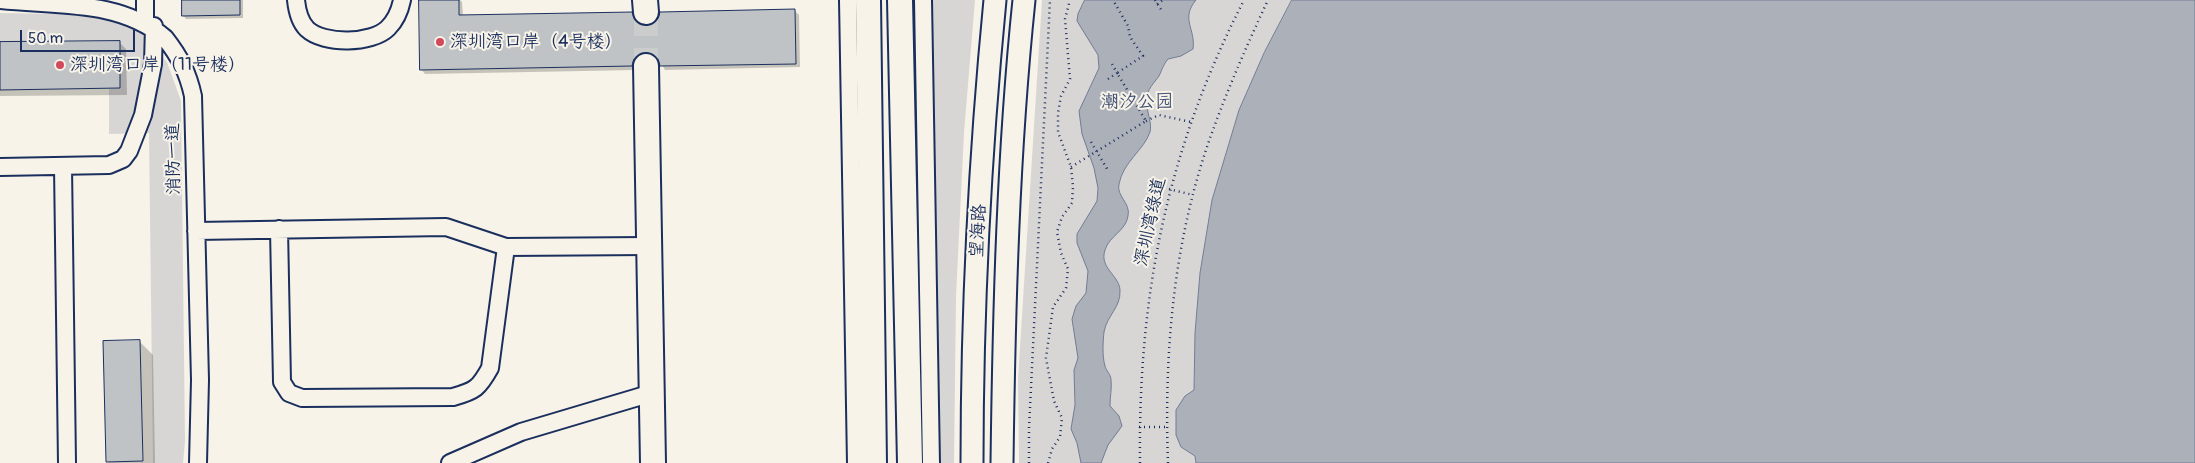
<!DOCTYPE html>
<meta charset="utf-8">
<style>
body{margin:0}
#map{position:relative;width:2195px;height:463px;overflow:hidden;background:#f7f3e8;font-family:Pangolin,sans-serif}
canvas{display:block}
.scale{position:absolute;left:20px;top:30px;width:115px;height:22px;box-sizing:border-box;border:2px solid #1b2f5e;border-top:0;padding-left:6px;font-size:15px;line-height:18px;white-space:nowrap;color:#1b2f5e;-webkit-text-stroke:4px #f7f3e8;paint-order:stroke}
</style>
<div id="map">
<canvas width="2195" height="463"></canvas>
<div class="scale">50 m</div>
</div>
<script>
const g = document.querySelector('canvas').getContext('2d');
g.lineJoin = 'round';
function fillPath(path, color) {
  g.fillStyle = color;
  g.fill(path, 'evenodd');
}
function trace(path, color, width, dash) {
  g.strokeStyle = color;
  g.lineWidth = width;
  g.lineCap = dash ? 'butt' : 'round';
  g.setLineDash(dash || []);
  g.stroke(path);
}
function label(font, color, halo, rows, align = 'center') {
  g.font = font + ' Pangolin,"LXGW WenKai TC",sans-serif';
  g.lineWidth = 4;
  g.setLineDash([]);
  g.textBaseline = 'middle';
  g.strokeStyle = halo;
  g.fillStyle = color;
  for (const [text, x, y, turn = 0] of rows) {
    g.save();
    g.translate(x, y);
    g.rotate((+turn || 0) * Math.PI / 180);
    g.textAlign = isNaN(turn) ? turn : align;
    if (halo) g.strokeText(text, 0, 0);
    g.fillText(text, 0, 0);
    g.restore();
  }
}
const green = new Path2D(`
 M932 0H975L964 133 956 296 954 463H940Z
 M1042 0H1292L1264 53 1239 110 1212 200 1200 273 1195 333 1194 391 1185 396 1181 447 1195 456 1196 463H1019L1018 379Z
 M0 13 110 15 138 30 167 62 181 101 185 441 183 463H153L149 133 109 134V89L120 88V41L0 42Z`);
const water = new Path2D(`
 M1085 0H1196C1180 19 1196 29 1193 49L1181 56 1168 59C1163 65 1162 70 1159 76 1151 87 1145 91 1147 106 1148 116 1152 123 1150 132 1144 150 1123 162 1119 184 1116 196 1131 203 1128 216 1126 231 1109 236 1105 250 1099 268 1119 275 1120 290 1121 308 1107 315 1104 332 1103 341 1102 356 1105 366 1106 371 1111 374 1111 380 1112 388 1110 397 1110 406L1119 416 1122 426 1108 445 1101 463H1081L1077 443 1071 429 1075 405 1074 370 1078 358 1072 319 1076 306 1086 293 1088 271 1077 243V234L1097 201 1098 188 1094 168 1082 134 1079 111 1099 68 1098 55 1077 21 1078 14Z
 M1292 0H2195V463H1196L1195 456 1181 447 1176 435V410L1185 396 1194 390 1195 333 1200 273 1212 200 1239 110 1264 53Z`);
const shadow = new Path2D(`
 M183 0H243V18L186 19 183 15Z
 M420 0H460L462 2 463 16 632 13 639 25 647 27 795 11 799 15 800 67 665 70 658 58 650 56 636 70 425 74 421 69Z
 M119 42 126 49 127 95 0 96V43Z
 M140 342 153 355 155 463H109L107 461Z`);
const building = new Path2D(`
 M182 0H240V15L182 16Z
 M419 0H459V15L632 12 635 20 640 24 647 26 654 23 658 18 660 12 795 9 796 64 660 66 658 59 653 54 645 52 639 54 634 59 632 66 420 70Z
 M120 41V88L0 90V42Z
 M140 340 143 461 106 462 103 341Z`);
const highwayTunnel = new Path2D(`
 M646 12V66`);
const path = new Path2D(`
 M1155 0 1162 11
 M1157 4 1163 0
 M1108 79 1117 73 1112 64
 M1146 121 1159 115 1191 122
 M1091 142 1109 172
 M1071 167 1146 121 1117 73 1143 56 1130 37 1128 26 1113 0
 M1169 189 1193 195
 M1139 427H1167
 M1029 463V428L1050 0
 M1048 463 1052 449 1060 437 1062 418 1054 401 1046 358 1053 307 1066 288 1068 269 1061 253 1057 232 1062 217 1072 203 1073 187 1071 167 1058 132V113L1061 96 1070 79 1065 19 1070 0
 M1140 463C1138 295 1167 150 1244 0
 M1168 463C1164 355 1173 246 1208 144 1225 95 1246 47 1268 0`);
const minor = new Path2D(`
 M0 0C60 6 120 0 165 38 180 57 188 73 193 96L200 380 198 463
 M296 0C297 10 299 21 307 29 324 45 372 44 388 28 396 20 400 10 402 0
 M848 0 856 463
 M923 0 931 463
 M145 18V0
 M63 166 67 463
 M0 167 109 165 123 159 129 151 143 115 153 64 154 26
 M279 229 282 382 289 393 302 398 453 397C475 391 479 388 490 368L506 247
 M196 231 446 227 506 247 649 246
 M450 463 521 432 652 393`);
const major = new Path2D(`
 M972 463C972 309 980 154 995 0
 M1002 463C1004 309 1008 153 1024 0`);
const highway = new Path2D(`
 M645 0 646 12
 M868 0 874 463
 M900 0 910 463
 M646 66 653 463`);
const markers = [
 [440,42,5,"#d1495b"],
 [60,65,5,"#d1495b"]
];
const poiNames = [
 ["深圳湾口岸（4号楼）",450,42],
 ["深圳湾口岸（11号楼）",70,65]
];
const parkNames = [
 ["潮汐公园",1137,102]
];
const streetNames = [
 ["消防一道",174,159,-91],
 ["深圳湾绿道",1151,222,-78],
 ["望海路",979,231,-87]
];
fillPath(green, '#d7d6d4');
fillPath(water, '#acb0b9');
trace(water, '#727c95', 1);
fillPath(shadow, '#0003');
fillPath(building, '#c0c3c5');
trace(building, '#1b2f5e', 1);
trace(highwayTunnel, '#cbcccc', 24, [24, 12]);
trace(minor, '#1b2f5e', 20);
trace(major, '#1b2f5e', 25);
trace(highway, '#1b2f5e', 28);
trace(path, '#1b2f5e', 2.5, [1, 4]);
trace(minor, '#f7f3e8', 16);
trace(major, '#f7f3e8', 21);
trace(highway, '#f7f3e8', 24);
for (const [x, y, r, color] of markers) {
  const dot = new Path2D();
  dot.arc(x, y, r, 0, 2 * Math.PI);
  g.fillStyle = color;
  g.fill(dot);
  trace(dot, '#f7f3e8', 2);
}
label('18px', '#1b2f5e', '#f7f3e8', poiNames, 'left');
label('18px', '#415076', '#f7f3e8', parkNames);
label('18px', '#1b2f5e', '#f7f3e8', streetNames);
</script>
